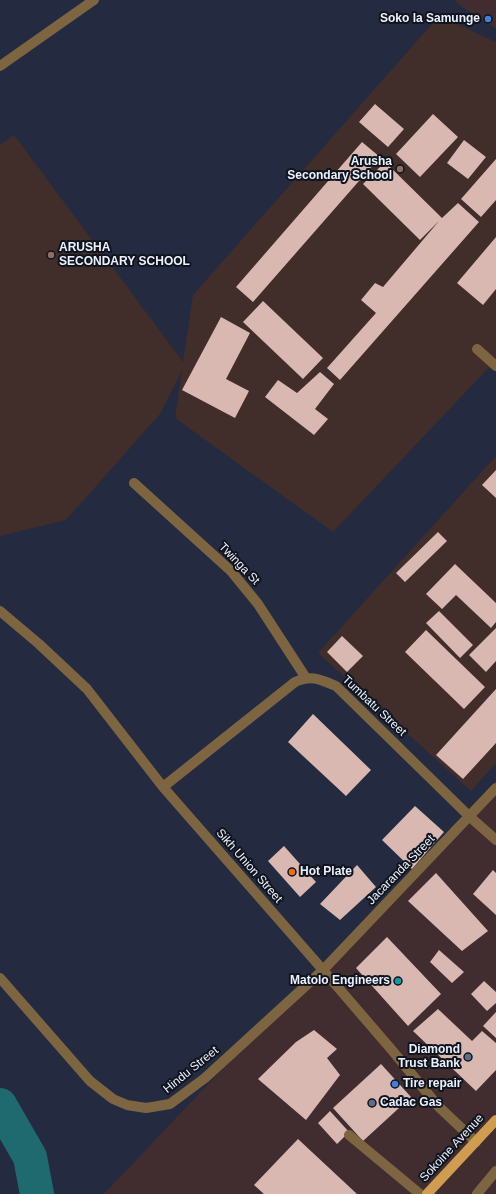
<!DOCTYPE html>
<style>
body{margin:0}
canvas{display:block;background:#242a3f}
</style>
<canvas width="496" height="1194"></canvas>
<script>
const g = document.querySelector('canvas').getContext('2d');
g.lineJoin = 'round';
function fillPath(path, color) {
  g.fillStyle = color;
  g.fill(path, 'evenodd');
}
function trace(path, color, width, dash) {
  g.strokeStyle = color;
  g.lineWidth = width;
  g.lineCap = dash ? 'butt' : 'round';
  g.setLineDash(dash || []);
  g.stroke(path);
}
function label(font, color, halo, rows, align = 'center') {
  g.font = font + ' Helvetica,sans-serif';
  g.lineWidth = 4;
  g.setLineDash([]);
  g.textBaseline = 'middle';
  g.strokeStyle = halo;
  g.fillStyle = color;
  for (const [text, x, y, turn = 0] of rows) {
    g.save();
    g.translate(x, y);
    g.rotate((+turn || 0) * Math.PI / 180);
    g.textAlign = isNaN(turn) ? turn : align;
    if (halo) g.strokeText(text, 0, 0);
    g.fillText(text, 0, 0);
    g.restore();
  }
}
const commercial = new Path2D(`
 M454 0H496V29L464 8Z
 M496 781V1194H104L412 869Z`);
const education = new Path2D(`
 M439 16 496 42V360L333 532 175 418 182 371 160 414 66 520 0 536V145L14 135 183 362 193 295Z
 M496 456V763L471 791 318 653Z`);
const river = new Path2D(`
 M0 1105 30 1157 37 1194`);
const building = new Path2D(`
 M375 104 404 129 388 147 359 122Z
 M433 114 458 137 420 177 396 154Z
 M464 140 486 157 468 179 447 163Z
 M362 142 380 157 253 302 236 287Z
 M496 159V200L481 217 461 199Z
 M385 162 442 218 458 203 479 222 340 380 327 368 376 313 361 300 375 283 383 287 439 221 420 240 363 184Z
 M496 237V289L483 305 457 283Z
 M263 301 323 358 303 379 243 322Z
 M221 317 250 333 226 379 249 391 235 418 182 390Z
 M320 372 334 384 315 409 328 419 314 435 265 397 278 380 297 393Z
 M496 470V498L482 485Z
 M438 532 447 541 405 582 396 573Z
 M455 564 496 603V622L491 628 456 595 442 609 426 594Z
 M439 611 473 645 460 658 426 623Z
 M496 628V661L486 672 469 655Z
 M426 630 485 687 464 709 405 652Z
 M342 636 363 656 347 672 327 652Z
 M496 689V743L463 779 436 755Z
 M313 714 371 770 346 796 288 742Z
 M415 806 444 832 412 869 382 840Z
 M284 846 316 882 300 897 268 861Z
 M357 865 376 887 340 920 320 904Z
 M493 870 496 873V915L473 894Z
 M436 873 488 931 462 951 408 901Z
 M387 937 441 994 408 1026 356 968Z
 M439 950 464 972 452 983 430 962Z
 M484 981 496 992V1003L487 1011 471 994Z
 M438 1009 472 1041 482 1031 496 1043V1070L476 1091 413 1031Z
 M496 1012V1038L483 1026Z
 M314 1030 337 1049 327 1058 340 1075 306 1120 258 1079 296 1042Z
 M381 1064 411 1097 363 1141 333 1108Z
 M330 1111 349 1132 337 1144 318 1123Z
 M298 1139 357 1194H264L254 1185Z`);
const service = new Path2D(`
 M349 1135 420 1194
 M477 1194 496 1171`);
const minor = new Path2D(`
 M477 349 496 366
 M134 483 231 571 258 604 306 678
 M0 611 39 644 87 689 163 787 323 970 391 1049 438 1106 476 1142
 M163 787 295 682C312 675 319 679 336 686L470 817 496 840
 M0 978 90 1081 113 1099 127 1105 146 1108 170 1104 205 1078 323 970 496 788`);
const tertiary = new Path2D(`
 M0 66 94 0`);
const primary = new Path2D(`
 M427 1194 496 1120`);
const markers = [
 [488,19,4,"#3f7fe0"],
 [400,169,4,"#8d6e63"],
 [51,255,4,"#8d6e63"],
 [292,872,4,"#e8710a"],
 [398,981,4,"#0f9aa8"],
 [468,1057,4,"#5c6f8a"],
 [395,1084,4,"#3f7fe0"],
 [372,1103,4,"#5c6f8a"]
];
const poiNames = [
 ["Soko la Samunge",480,19],
 ["Arusha",392,162],
 ["Secondary School",392,176],
 ["ARUSHA",59,248,"left"],
 ["SECONDARY SCHOOL",59,262,"left"],
 ["Hot Plate",300,872,"left"],
 ["Matolo Engineers",390,981],
 ["Diamond",460,1050],
 ["Trust Bank",460,1064],
 ["Tire repair",403,1084,"left"],
 ["Cadac Gas",380,1103,"left"]
];
const streetNames = [
 ["Twinga St",239,564,46],
 ["Tumbatu Street",374,706,43],
 ["Sikh Union Street",249,866,49],
 ["Jacaranda Street",401,870,-46],
 ["Hindu Street",191,1070,-39],
 ["Sokoine Avenue",452,1148,-47]
];
fillPath(commercial, '#412d30');
fillPath(education, '#412d2a');
trace(river, '#1f6a6f', 34);
fillPath(building, '#d8b8b1');
trace(service, '#7d6542', 10);
trace(minor, '#7d6542', 10);
trace(tertiary, '#7d6542', 10);
trace(primary, '#cf9c50', 10);
for (const [x, y, r, color] of markers) {
  const dot = new Path2D();
  dot.arc(x, y, r, 0, 2 * Math.PI);
  g.fillStyle = color;
  g.fill(dot);
  trace(dot, '#10141d', 1.5);
}
label('bold 12px', '#ecf1ff', '#10141d', poiNames, 'right');
label('12px', '#ecf1ff', '#10141d', streetNames);
</script>
